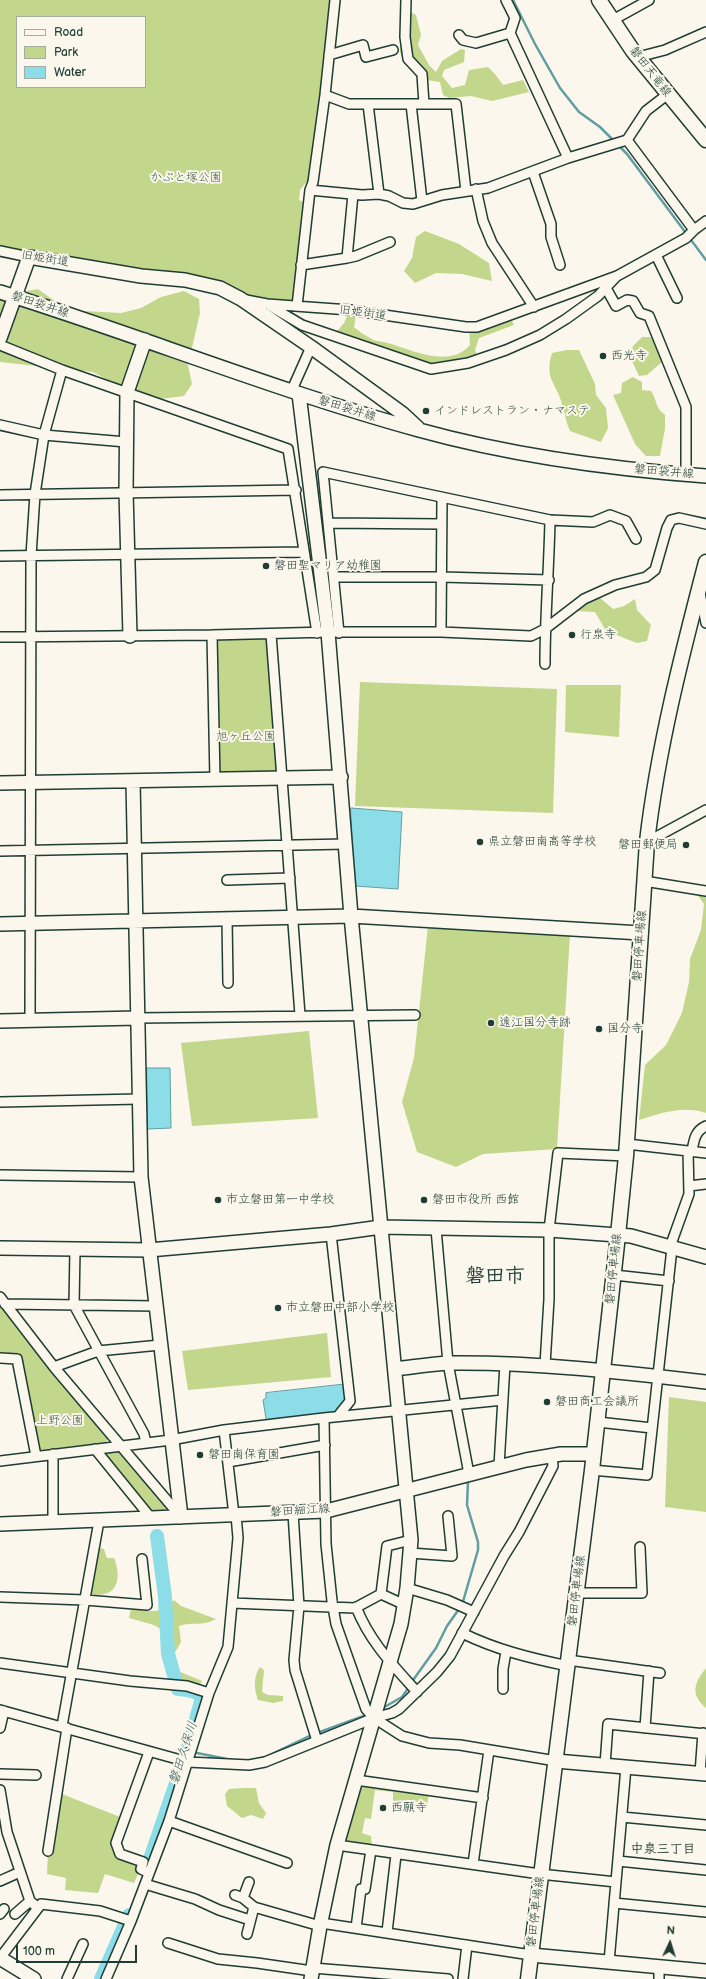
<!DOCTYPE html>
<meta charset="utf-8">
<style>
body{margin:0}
#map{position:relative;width:706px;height:1979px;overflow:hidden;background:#fbf7ec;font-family:"Balsamiq Sans",sans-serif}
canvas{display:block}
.legend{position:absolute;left:16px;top:16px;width:130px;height:72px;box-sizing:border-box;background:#fbf7ec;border:1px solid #a3ada2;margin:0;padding:5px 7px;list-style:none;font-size:12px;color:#1f3d34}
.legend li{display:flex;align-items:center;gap:8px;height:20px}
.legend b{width:20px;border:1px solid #a3ada2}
.north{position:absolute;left:650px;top:1923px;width:40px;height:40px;-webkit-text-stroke:3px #fbf7ec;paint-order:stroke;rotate:4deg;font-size:11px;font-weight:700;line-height:16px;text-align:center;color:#1f3d34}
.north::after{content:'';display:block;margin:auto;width:14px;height:18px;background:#1f3d34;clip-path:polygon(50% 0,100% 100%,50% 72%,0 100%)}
.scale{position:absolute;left:16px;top:1945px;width:121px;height:18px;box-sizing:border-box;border:2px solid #1f3d34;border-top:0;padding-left:5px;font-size:12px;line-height:14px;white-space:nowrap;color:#1f3d34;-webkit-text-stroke:3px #fbf7ec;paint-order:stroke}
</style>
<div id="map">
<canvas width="706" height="1979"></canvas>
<ul class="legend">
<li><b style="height:5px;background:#fbf7ec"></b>Road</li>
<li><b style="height:11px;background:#c2d78c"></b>Park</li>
<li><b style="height:11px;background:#8ddde9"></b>Water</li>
</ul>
<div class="north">N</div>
<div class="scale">100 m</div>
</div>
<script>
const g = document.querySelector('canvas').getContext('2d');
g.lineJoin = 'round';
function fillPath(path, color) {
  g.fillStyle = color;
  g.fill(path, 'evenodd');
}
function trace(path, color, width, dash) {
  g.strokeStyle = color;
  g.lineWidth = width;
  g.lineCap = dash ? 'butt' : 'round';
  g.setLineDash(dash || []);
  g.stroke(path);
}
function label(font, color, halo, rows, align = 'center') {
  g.font = font + ' "Balsamiq Sans","Klee One",sans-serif';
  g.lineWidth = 4;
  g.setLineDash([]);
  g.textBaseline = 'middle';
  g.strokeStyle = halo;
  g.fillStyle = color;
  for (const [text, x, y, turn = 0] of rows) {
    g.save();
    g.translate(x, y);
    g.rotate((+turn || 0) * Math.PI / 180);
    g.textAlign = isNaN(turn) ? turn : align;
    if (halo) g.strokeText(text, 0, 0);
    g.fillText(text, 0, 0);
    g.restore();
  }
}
const green = new Path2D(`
 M0 0H332L313 174 300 190 299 200 306 204 307 218 295 270 299 288 291 301 267 304 224 290 0 251ZM17 17H145V87H17Z
 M408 11 416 15 421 35 418 45 429 65 436 72 442 61 461 49 465 50 464 62 444 70 442 76 452 88 465 85 469 70 488 67 495 74 503 85 523 80 529 92 492 101 471 96 449 98 443 95 440 82 427 80 400 53 401 23Z
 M425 231 459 244 489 263 492 281 462 274 436 273 415 283 404 271 412 258 416 237Z
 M38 289 67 310 121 313 141 308 161 297 184 291 199 299 200 313 188 365 192 384 184 396 160 399 117 385 93 372 0 362V292H21Z
 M357 311 354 327C359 331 364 335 370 338 375 342 382 341 388 343 412 350 449 369 470 345L469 327 511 319 514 325 479 338 475 350 477 355 462 364 419 365 337 331 344 323 348 314Z
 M642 337H658L662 362 647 375 639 376 630 357 633 346Z
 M567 350H579L595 384 596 395 606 408 608 428 601 442 570 431C566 422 565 414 562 404 556 382 544 379 552 353Z
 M633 377 642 382V390L651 391C658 402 654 406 665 415V429L660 456H646L635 444 613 395 621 393 622 383Z
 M598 596 613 609 624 606 635 599 637 610 651 625 647 641 637 643 606 631 595 612 576 611 582 602Z
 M218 637 265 638 268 641 277 771 275 773 220 772 218 770 216 641Z
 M360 682 557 689 553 813 355 806Z
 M566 685H621L619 737 565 732Z
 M693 889 706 890V1113C684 1105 660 1113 639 1120L645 1065 666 1045 682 1013 689 982 690 959 701 930 704 904Z
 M428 926 570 934 557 1149 483 1154 456 1167 417 1152 402 1102 414 1058Z
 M309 1031 318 1118 192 1126 181 1043Z
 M0 1304 109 1436 106 1443 42 1452 37 1449 19 1361 0 1357Z
 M327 1333 331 1377 188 1390 182 1351Z
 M669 1397 706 1402V1512L665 1507Z
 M120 1449 167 1505 165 1510 150 1511 103 1452Z
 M97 1547 104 1549 107 1558H114C123 1581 116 1599 89 1594Z
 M174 1600 181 1606 216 1619C201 1627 195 1621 179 1626L181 1642 174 1654 178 1671 202 1681 198 1689H178L164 1650 167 1633 154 1625 129 1618 131 1609C151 1611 160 1615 174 1600Z
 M260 1667 264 1670 262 1692 268 1695 283 1696V1701L273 1703 258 1700C254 1689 253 1677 260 1667Z
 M706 1668V1708C690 1694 694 1683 706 1668Z
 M360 1785 429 1793 427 1805 393 1801V1792L375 1790 371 1819 365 1818 362 1833 371 1836 372 1847 349 1844 346 1840Z
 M243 1788H256L259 1803 266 1813 263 1819 251 1815 242 1818 227 1806 225 1794 229 1789Z
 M57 1792 125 1819 117 1856 143 1862 134 1883 105 1874 98 1893 65 1890 66 1878 47 1874 48 1851Z`);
const water = new Path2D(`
 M351 808 402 812 398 889 355 886Z
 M147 1068H170L171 1128 148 1129Z
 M348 1384 350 1399 341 1413 267 1425 263 1400 266 1398V1393Z`);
const stream = new Path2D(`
 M513 0 535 44 560 88 579 112 600 127 615 142
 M618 145 627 154 706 260
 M462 1605 478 1550V1542L467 1505 468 1481
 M411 1683 436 1648 447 1626 459 1609
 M381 1709 402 1697 409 1687
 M317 1733 369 1714
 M192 1752 232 1760
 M268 1756 312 1735`);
const river = new Path2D(`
 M149 1862 187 1751 202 1698 201 1694 188 1690 178 1689 168 1654 165 1597 157 1536
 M101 1979 129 1915`);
const street = new Path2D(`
 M406 0 405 37 408 59 422 74 424 104
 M506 0 515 18 510 33 568 158
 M611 21 649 0
 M459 35 463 40 476 43 510 33
 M329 55 363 45 366 57 393 50
 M638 57 665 50 706 32
 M325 95 349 104H456L466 191
 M368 104 379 194
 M411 104 422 201
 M627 140 694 230
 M533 172 551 224V237L560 265
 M476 189 483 221 492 243 534 307
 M310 190 362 195 379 194 389 196 403 203 413 204 442 195 488 188 568 158 627 140 646 111 668 94
 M0 251 29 257
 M656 255 677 298
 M347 258 356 256 390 242
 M301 265 347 258 353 194
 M606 288 616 306 627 300 633 301 640 313 649 316 686 407V475
 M246 300 267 304 350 310 466 327H477L617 276 686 238 694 230 706 221
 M270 306 302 325 431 369 468 363 506 350 540 335 566 319 598 296 615 278
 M297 306 310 190 313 182 325 95 335 0
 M0 345 62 370 288 449 317 633
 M291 392 311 347
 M0 425 44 435 126 442
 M0 495 296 490
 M550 520 593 522 610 515 626 521 636 539
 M328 523 442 524
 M0 556 304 552
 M334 577H442L549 580
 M700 593 706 623
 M441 632 442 498
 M339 633 323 472 550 520C549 568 545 616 545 664
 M271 634 300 1015
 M212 635 215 780
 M0 637 212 635 328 632H441L531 636 545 629 584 599 615 585 646 577 655 570 667 528 671 520 679 518 706 524
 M647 842 706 810
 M0 851 346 844
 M227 880 290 878
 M644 881 706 891
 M227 919 228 983
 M138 1018 415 1015
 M30 1020 31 556 35 494 44 435 62 370
 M0 1102 139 1099
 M627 1144 706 1153
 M692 1151C694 1140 695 1131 706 1126
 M0 1175 141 1177
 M689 1186 706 1184
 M436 1229 448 1363 469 1474
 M331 1234 350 1401 338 1416
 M670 1247 689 1194 688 1151
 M75 1249 74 1305 144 1434 146 1443
 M614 1275 669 1281
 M0 1297 54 1367 181 1517
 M5 1304 155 1306
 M0 1358 17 1359 36 1456
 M545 1365 549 1299V1230L558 1153 626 1156
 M54 1367 98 1351 160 1345
 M324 1418 326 1544 332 1601 336 1624 366 1709 374 1718 402 1736 429 1743 460 1745 556 1761
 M598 1422 652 1428
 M224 1430 234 1515
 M95 1449 151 1518
 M53 1454V1522
 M0 1461 171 1440 224 1430 324 1418 503 1400
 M228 1462 325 1445
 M499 1466 505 1364
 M592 1470 647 1475 672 1248
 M293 1513 299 1606 294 1660 295 1670 317 1741
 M410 1553 452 1556 448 1516
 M407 1588 447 1600 474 1612
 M577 1593H642L640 1547
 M381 1594 387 1546 411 1540
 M0 1597 85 1600 147 1605 142 1559
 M232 1603 355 1608 381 1594 405 1605
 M356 1607C370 1642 392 1664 417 1692
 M462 1633C497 1650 530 1658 568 1666
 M568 1660 660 1673
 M0 1663 130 1681 187 1686 209 1693
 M503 1689V1669L506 1652
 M0 1710 188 1762 249 1765 265 1762 374 1718 392 1713 399 1709 437 1672 450 1656 504 1556 519 1532 553 1466 552 1456
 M62 1726 99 1521
 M0 1728 4 1711
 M645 1728 649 1671
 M605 1765 608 1724 706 1734
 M700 1773 703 1733
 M0 1774 36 1775
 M356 1780 483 1798
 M0 1790 7 1832 30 1901 38 1908
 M622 1817 706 1825
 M169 1821 287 1863
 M337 1845 540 1874 616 1882
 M48 1851 67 1728
 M618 1861 706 1870
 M473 1864 489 1750
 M149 1873 141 1869 143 1862 120 1854 116 1843 149 1752
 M0 1881 20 1872
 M145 1884 195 1899 219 1910 250 1920
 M235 1895 243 1898 254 1907 247 1934
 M243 1898 249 1882
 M614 1903 706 1912
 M254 1907 320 1926
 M0 1914 4 1909
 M15 1914 30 1901
 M321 1923 531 1955
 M356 1928 361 1889H365L371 1850
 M387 1932 396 1855
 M168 1943 218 1959 257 1963 312 1971
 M0 1958 41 1904 100 1911 131 1921
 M609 1962 626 1767
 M313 1968 448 1979
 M67 1979 83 1944
 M106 1979 131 1921 169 1821 209 1693 228 1647 238 1538 236 1515
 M463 1979 467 1945
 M659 1979V1966`);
const secondary = new Path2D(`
 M0 292C141 336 277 391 419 430 513 456 610 469 706 476
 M0 338 29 257 141 276 185 280 220 288 241 299 311 347 403 414 418 428
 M299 394 328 632 351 916 411 1540 407 1588 401 1624 337 1845 320 1926 311 1979
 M130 636 126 492 127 392 145 340
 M133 781 141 1177 181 1517
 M0 783 341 777
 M0 924 351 916 641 933
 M0 1021 138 1018
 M0 1248 149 1250 331 1234 381 1227 549 1230 631 1236 706 1257
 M395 1369C413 1367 431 1364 449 1363 535 1362 621 1372 706 1382
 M0 1524 326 1511 526 1460 561 1454H594
 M556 1761 706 1774
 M531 1955 706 1971
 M0 1958 34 1979`);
const primary = new Path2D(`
 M599 0 633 51 706 140
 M528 1979 592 1470 618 1235 626 1156 647 842C658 747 682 654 706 562`);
const markers = [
 [603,356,4,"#1f3d34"],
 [426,411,4,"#1f3d34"],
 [266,566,4,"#1f3d34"],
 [572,635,4,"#1f3d34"],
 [480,842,4,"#1f3d34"],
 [686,845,4,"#1f3d34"],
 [491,1023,4,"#1f3d34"],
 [599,1029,4,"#1f3d34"],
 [218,1200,4,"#1f3d34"],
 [424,1200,4,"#1f3d34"],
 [278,1308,4,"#1f3d34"],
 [547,1402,4,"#1f3d34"],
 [200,1455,4,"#1f3d34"],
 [383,1808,4,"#1f3d34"]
];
const streetNames = [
 ["磐田天竜線",650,72,52],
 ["旧姫街道",45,259,9],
 ["磐田袋井線",40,305,18],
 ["旧姫街道",363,313,7],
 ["磐田袋井線",347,409,17],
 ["磐田袋井線",664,472,5],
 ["磐田停車場線",640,946,-86],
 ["磐田停車場線",614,1269,-84],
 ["磐田細江線",300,1511,-4],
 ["磐田停車場線",577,1591,-83],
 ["磐田停車場線",536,1912,-83]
];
const parkNames = [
 ["かぶと塚公園",186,178],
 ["旭ヶ丘公園",246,737],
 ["上野公園",60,1421]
];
const poiNames = [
 ["西光寺",611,356],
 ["インドレストラン・ナマステ",434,411],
 ["磐田聖マリア幼稚園",274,566],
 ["行泉寺",580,635],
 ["県立磐田南高等学校",488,842],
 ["磐田郵便局",678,845,"right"],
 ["遠江国分寺跡",499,1023],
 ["国分寺",607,1029],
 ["市立磐田第一中学校",226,1200],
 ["磐田市役所 西館",432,1200],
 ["市立磐田中部小学校",286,1308],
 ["磐田商工会議所",555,1402],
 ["磐田南保育園",208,1455],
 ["西願寺",391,1808]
];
const waterNames = [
 ["磐田久保川",184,1753,-72]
];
const neighbourhoodNames = [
 ["中泉三丁目",663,1850]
];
const townNames = [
 ["磐田市",495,1277]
];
fillPath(green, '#c2d78c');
fillPath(water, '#8ddde9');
trace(water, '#619da1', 1);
trace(stream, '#619da1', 2.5);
trace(river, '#8ddde9', 14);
trace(street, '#1f3d34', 12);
trace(secondary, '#1f3d34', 16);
trace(primary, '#1f3d34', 17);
trace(street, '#fbf7ec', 9);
trace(secondary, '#fbf7ec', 13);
trace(primary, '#fbf7ec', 14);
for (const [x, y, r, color] of markers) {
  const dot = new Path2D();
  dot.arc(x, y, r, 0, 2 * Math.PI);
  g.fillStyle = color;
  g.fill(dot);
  trace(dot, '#fbf7ec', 1.5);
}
label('12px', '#1f3d34', '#fbf7ec', streetNames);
label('12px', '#405c46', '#fbf7ec', parkNames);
label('12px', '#1f3d34', '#fbf7ec', poiNames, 'left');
label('italic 13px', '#355d58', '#fbf7ec', waterNames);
label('bold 13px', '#1f3d34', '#fbf7ec', neighbourhoodNames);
label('bold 20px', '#1f3d34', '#fbf7ec', townNames);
</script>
